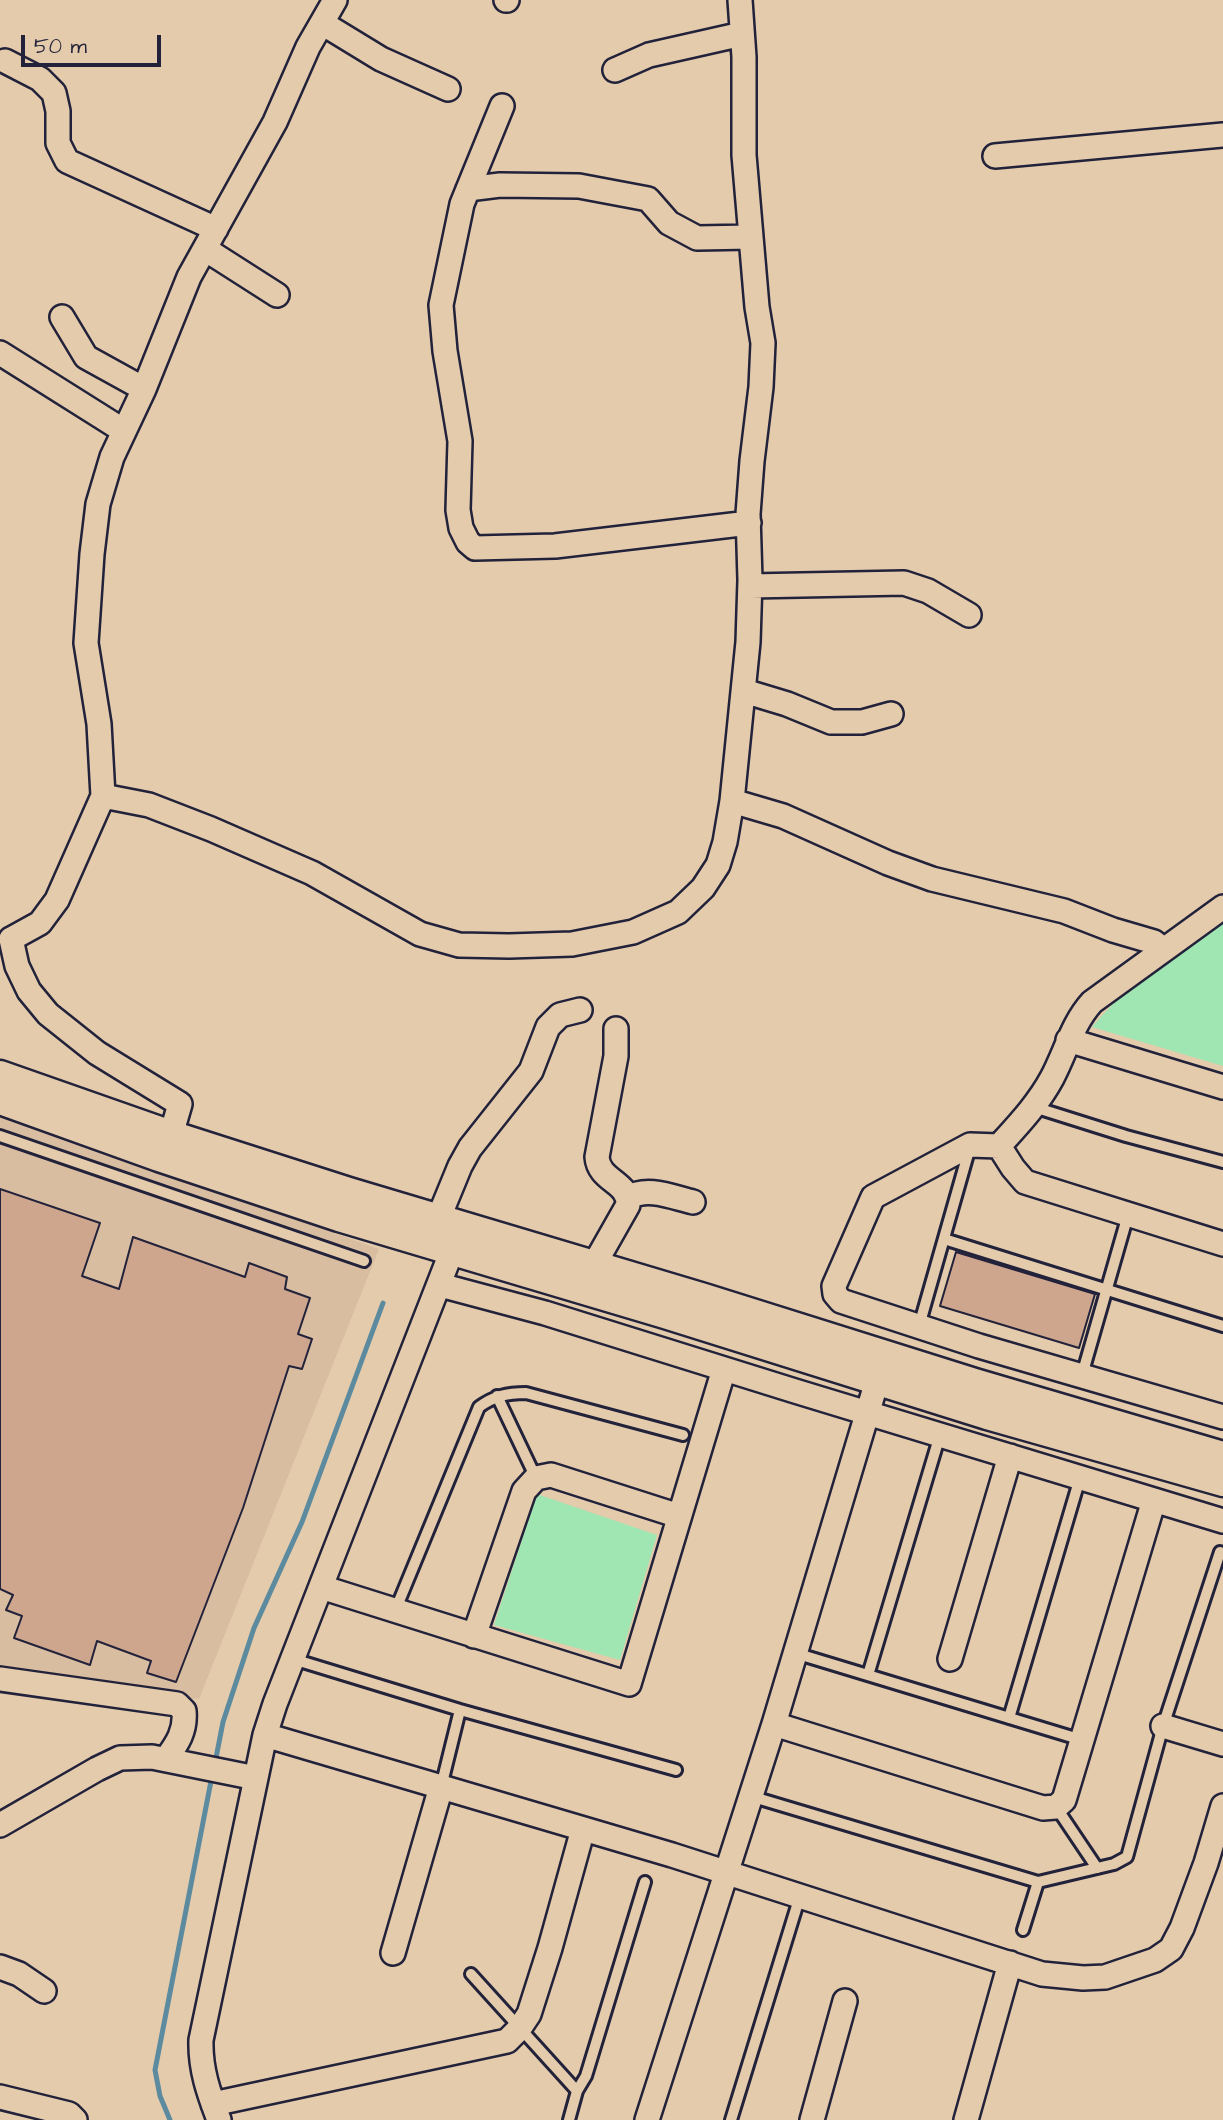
<!DOCTYPE html>
<style>
body{margin:0}
#map{position:relative;width:1223px;height:2120px;overflow:hidden;background:#e4cbac;font-family:"Architects Daughter",sans-serif}
canvas{display:block}
.scale{position:absolute;left:21px;top:35px;width:140px;height:32px;box-sizing:border-box;border:4px solid #22223b;border-top:0;padding-left:9px;font-size:21px;line-height:24px;white-space:nowrap;color:#22223b;-webkit-text-stroke:5px #e4cbac;paint-order:stroke}
</style>
<div id="map">
<canvas width="1223" height="2120"></canvas>
<div class="scale">50 m</div>
</div>
<script>
const g = document.querySelector('canvas').getContext('2d');
g.lineJoin = 'round';
function fillPath(path, color) {
  g.fillStyle = color;
  g.fill(path, 'evenodd');
}
function trace(path, color, width, dash) {
  g.strokeStyle = color;
  g.lineWidth = width;
  g.lineCap = dash ? 'butt' : 'round';
  g.setLineDash(dash || []);
  g.stroke(path);
}
const built = new Path2D(`
 M0 1115 379 1249 199 1699 0 1686Z`);
const green = new Path2D(`
 M1223 917V1066L1092 1027C1129 983 1176 950 1223 917Z
 M537 1494 657 1535 620 1660 494 1625Z`);
const stream = new Path2D(`
 M215 1763 223 1722 254 1628 302 1522 383 1303
 M170 2120 160 2096 155 2070 212 1776`);
const building = new Path2D(`
 M0 1189 100 1223 82 1276 119 1289 133 1237 245 1277 249 1263 287 1277 285 1289 310 1298 298 1334 312 1339 302 1369 289 1366 243 1508 176 1682 147 1673 151 1661 97 1641 90 1665 14 1638 22 1616 6 1610 13 1595 0 1589Z
 M956 1252 1095 1294 1079 1348 940 1306Z`);
const service = new Path2D(`
 M1034 1107 1126 1136 1223 1162
 M0 1136 364 1261
 M944 1239 1223 1326
 M919 1326 970 1147
 M1082 1375 1128 1215
 M497 1396 536 1478
 M395 1611 479 1407C494 1396 507 1393 526 1393L683 1435
 M795 1653 1082 1740
 M293 1659 460 1710 676 1770
 M868 1675 940 1435
 M1009 1718 1080 1478
 M441 1787 460 1710
 M750 1796 1038 1882
 M1056 1807 1097 1868
 M1023 1930 1038 1882 1114 1864 1127 1857 1163 1726 1220 1552
 M471 1974 577 2091 569 2120
 M577 2091 586 2076 645 1882
 M731 2120 800 1896`);
const minor = new Path2D(`
 M506 0H507
 M322 23 381 59 448 89
 M5 61 40 79 54 93 58 111V143L67 161 216 229
 M615 70 649 55 742 34
 M502 106 462 204 441 305 445 351 460 441 458 510 461 528 468 542 475 548 555 546 749 523
 M995 156 1223 135
 M468 189 500 185 579 186 648 199 669 223 697 238 751 237
 M205 249 277 295
 M62 317 86 357 144 389
 M0 353 124 431
 M750 586 904 583 928 591 969 615
 M744 691 787 704 831 722H862L891 714
 M103 796 149 805 211 829 312 873 420 934 459 945 509 946 572 944 633 932 678 912 703 888 718 865 725 842 732 801 748 642 750 580 748 514 752 461 761 387 763 343 757 307 744 155V57L740 0
 M732 801 783 816 888 863 932 879 1064 911 1113 930 1154 942 1163 949
 M1223 907 1092 1002C1072 1024 1066 1052 1052 1078 1038 1104 1018 1125 999 1146L1013 1168 1025 1182 1223 1244
 M11 939 40 923 57 900 103 796 99 724 86 643 92 554 98 504 112 457 144 389 189 277 275 122 308 47 335 0
 M11 939 17 966 29 991 48 1014 97 1053 180 1104 171 1135
 M1068 1040 1223 1087
 M999 1146 970 1145 873 1197 834 1286 835 1294 841 1301 979 1346 1223 1417
 M628 1198C647 1186 672 1197 693 1202
 M432 1234 460 1166 470 1148 531 1071 548 1027 560 1015 580 1010
 M594 1265 628 1205C629 1181 599 1182 597 1157L616 1056V1029
 M440 1285 545 1313 795 1391 1223 1521
 M321 1587 629 1684 724 1369
 M474 1636 524 1491 536 1478 551 1475 679 1516
 M950 1659 1010 1456
 M0 1679 177 1704 184 1711C186 1731 177 1744 166 1759
 M774 1724 1043 1808 1056 1807 1064 1800 1154 1500
 M1163 1726 1223 1744
 M265 1735 672 1855 1042 1974 1083 1978 1105 1977 1155 1960 1171 1949 1182 1928 1206 1863 1223 1806
 M0 1825 97 1769 120 1758 152 1757 256 1778
 M393 1953 441 1787
 M0 1967 19 1974 44 1991
 M0 2097 69 2114 75 2120
 M213 2104 507 2041 519 2029 529 2014 550 1948 583 1829
 M219 2120C209 2094 200 2069 201 2040L265 1735 275 1704 458 1235
 M647 2120 774 1724 877 1381
 M812 2120 845 2001
 M966 2120 1010 1963`);
const tertiary = new Path2D(`
 M0 1075 171 1135 349 1192 704 1298 975 1383 1223 1456
 M0 1100 159 1157 339 1217 665 1314 987 1415 1223 1482`);
fillPath(built, '#d9bda1');
fillPath(green, '#a0e6b2');
trace(stream, '#5c8a9e', 5);
fillPath(building, '#cea58d');
trace(building, '#22223b', 2);
trace(service, '#22223b', 16);
trace(minor, '#22223b', 28);
trace(tertiary, '#22223b', 33);
trace(service, '#e4cbac', 10);
trace(minor, '#e4cbac', 23);
trace(tertiary, '#e4cbac', 28);
</script>
